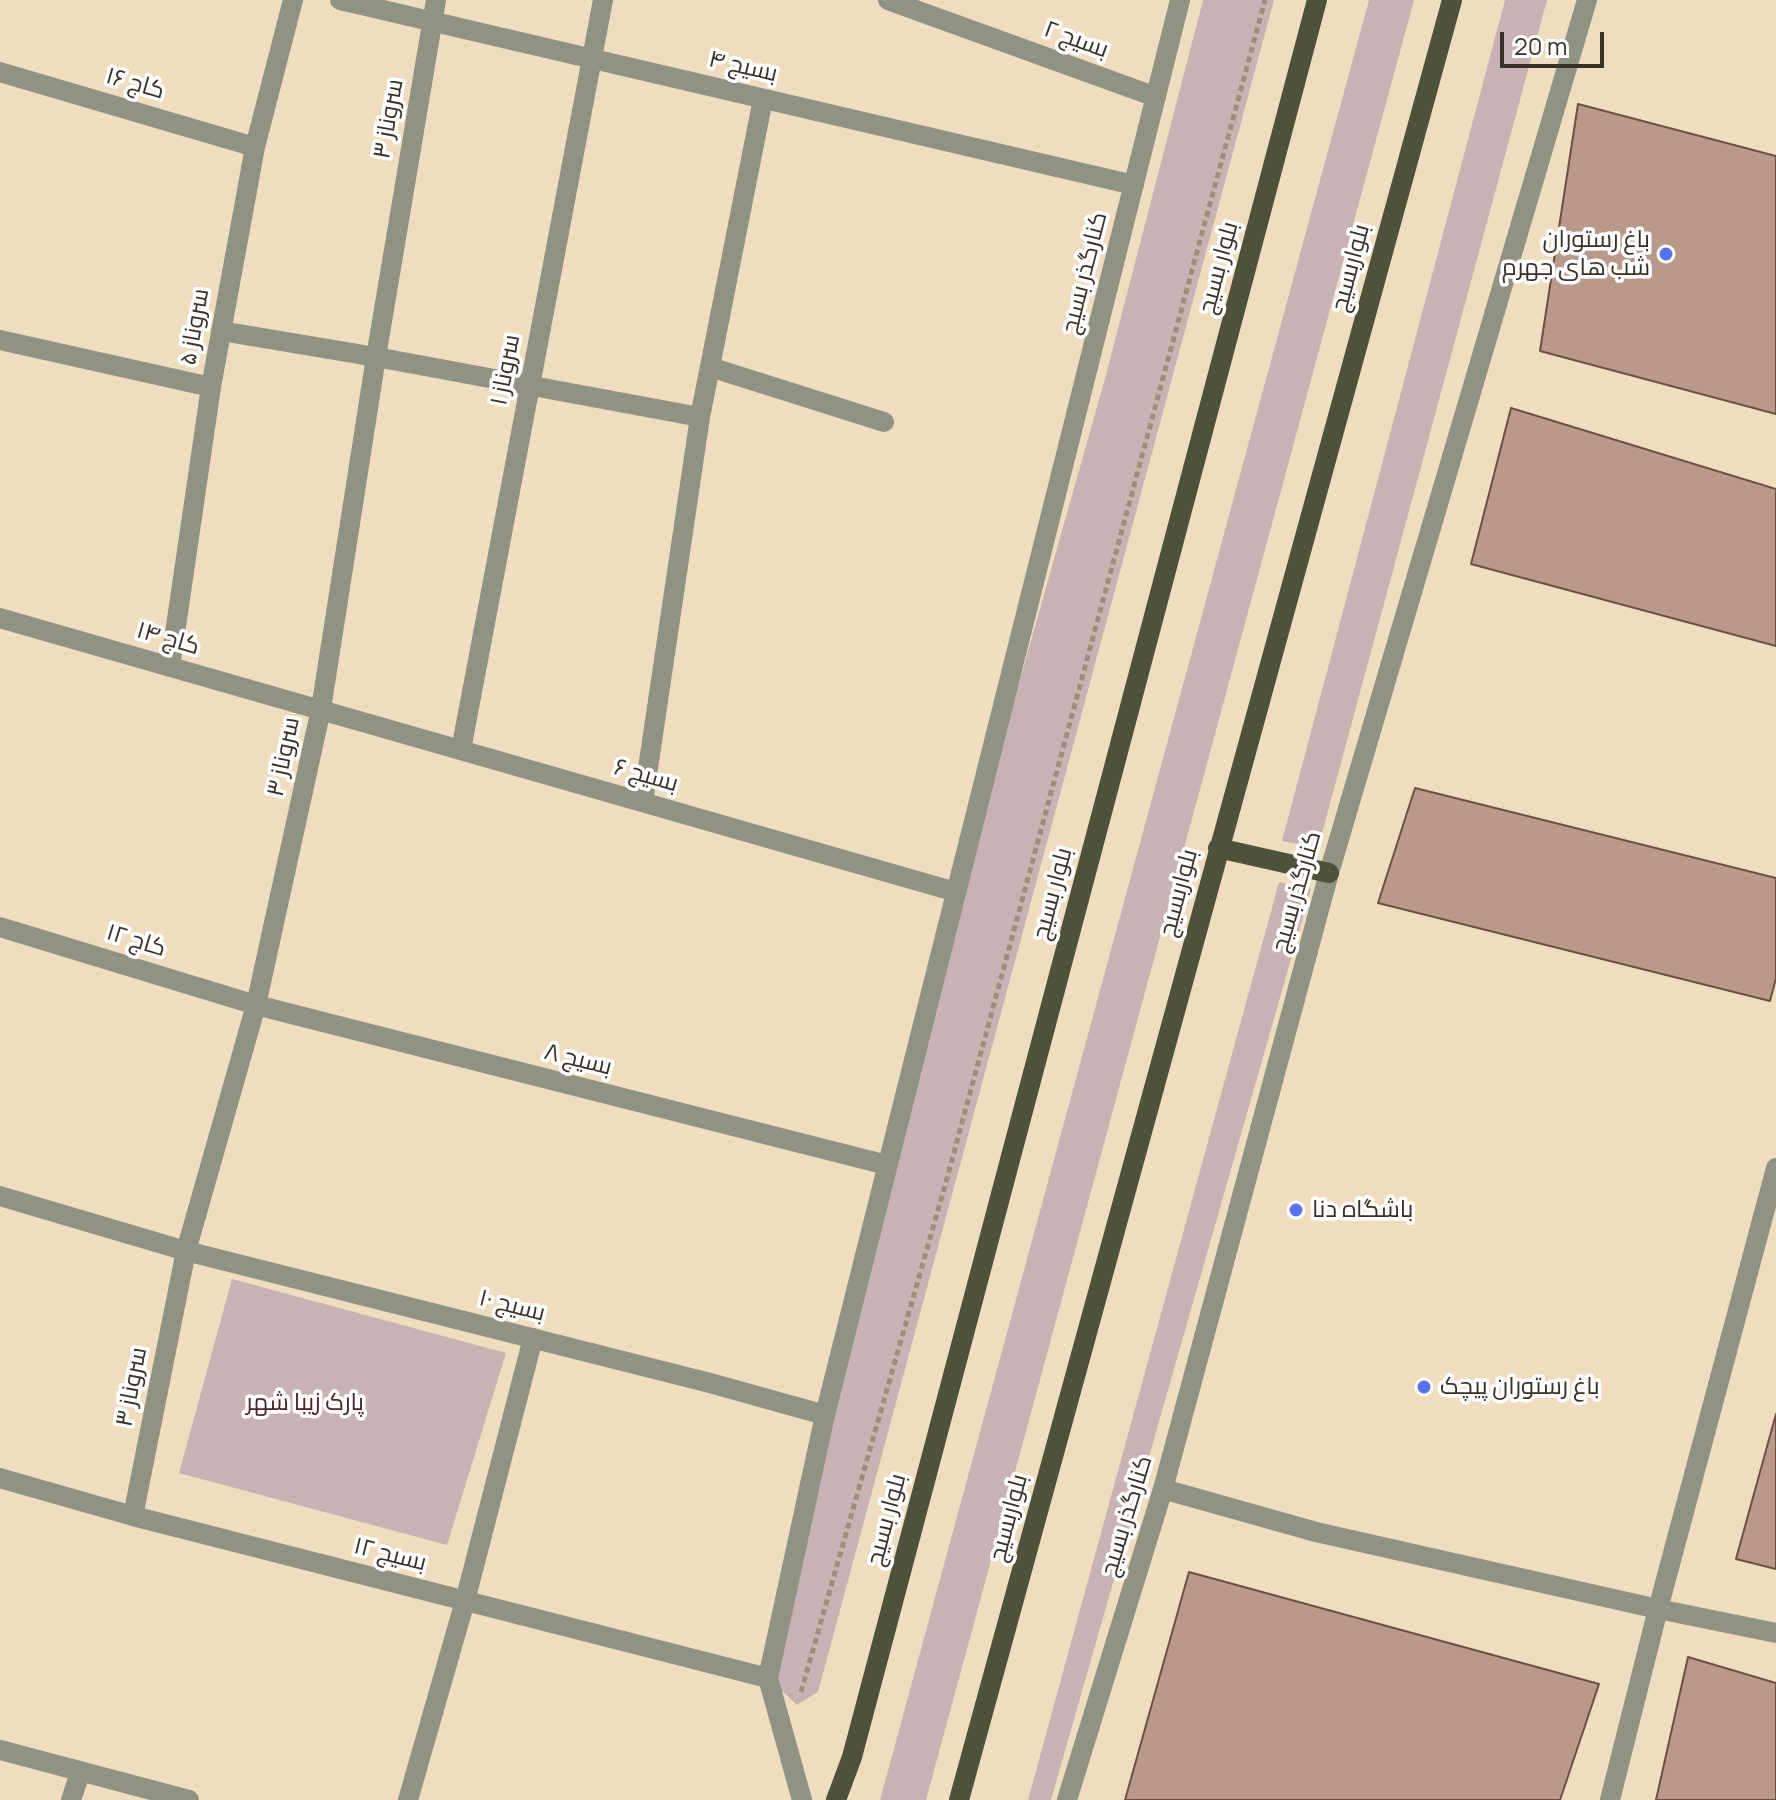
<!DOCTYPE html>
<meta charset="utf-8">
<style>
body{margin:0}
#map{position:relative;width:1776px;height:1800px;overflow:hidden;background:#f0ddbf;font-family:Manrope,sans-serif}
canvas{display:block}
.scale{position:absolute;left:1500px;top:32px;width:104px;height:36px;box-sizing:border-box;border:4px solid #383125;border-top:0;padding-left:10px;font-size:24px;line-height:28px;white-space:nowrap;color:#383125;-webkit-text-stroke:6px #fff;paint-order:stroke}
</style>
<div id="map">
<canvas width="1776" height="1800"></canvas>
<div class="scale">20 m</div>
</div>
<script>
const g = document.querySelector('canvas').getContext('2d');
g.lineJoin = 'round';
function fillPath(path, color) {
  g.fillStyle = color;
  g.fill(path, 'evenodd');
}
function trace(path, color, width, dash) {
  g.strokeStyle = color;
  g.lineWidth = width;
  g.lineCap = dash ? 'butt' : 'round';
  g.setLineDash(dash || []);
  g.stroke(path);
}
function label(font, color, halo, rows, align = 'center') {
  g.font = font + ' Manrope,Cairo,sans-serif';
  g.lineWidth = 7;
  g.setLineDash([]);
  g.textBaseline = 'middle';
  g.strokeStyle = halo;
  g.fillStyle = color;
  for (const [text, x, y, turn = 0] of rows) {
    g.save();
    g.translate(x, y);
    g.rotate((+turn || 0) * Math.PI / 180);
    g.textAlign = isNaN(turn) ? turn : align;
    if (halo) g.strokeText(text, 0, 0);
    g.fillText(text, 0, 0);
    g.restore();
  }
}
const green = new Path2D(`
 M1203 0H1274L818 1692 797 1705 768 1678 999 754 1106 375Z
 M1369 0H1414L926 1800H880Z
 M1505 0H1547L1318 848 1282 841Z
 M1279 882 1311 889 1051 1800H1028Z
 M232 1279 506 1353 447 1545 179 1473Z`);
const building = new Path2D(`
 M1578 104 1776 156V414L1540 351Z
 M1511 408 1776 489V646L1471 564Z
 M1415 788 1776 878V978L1770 1001 1378 903Z
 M1776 1414V1569L1736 1559Z
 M1189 1572 1599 1684 1560 1800H1125Z
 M1688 1657 1776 1683V1800H1656Z`);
const path = new Path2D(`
 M801 1692 946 1182 1265 0`);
const minor = new Path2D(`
 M340 0 1134 185
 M888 0 1156 97
 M0 72 255 147
 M221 331 376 357 700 417
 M0 340 211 387
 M710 367 884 422
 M0 618 956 892
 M170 667 211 387 255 147 293 0
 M461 750 603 0
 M643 802 700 417 763 99
 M0 927 256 1005 887 1165
 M0 1196 186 1251 710 1383 825 1415
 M0 1478 133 1516 768 1678
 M1163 1489 1316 1532 1658 1609 1776 1168
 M133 1516 186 1251 256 1005 321 709 376 357 436 0
 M0 1750 189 1800
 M71 1800 80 1773
 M408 1800 465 1601 533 1338
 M802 1800 768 1678 825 1415 1180 0
 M1067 1800 1163 1489 1329 873 1587 0
 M1610 1800 1658 1609 1776 1633`);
const major = new Path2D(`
 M1218 848 1329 873
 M836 1800 852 1757 1317 0
 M959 1800 1452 0`);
const markers = [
 [1666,254,8,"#5673e9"],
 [1296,1210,8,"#5673e9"],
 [1424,1387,8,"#5673e9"]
];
const streetNames = [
 ["بسیج ۲",1076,40,20],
 ["بسیج ۴",743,67,13],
 ["کاج ۱۶",135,84,16],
 ["سروناز ۳",389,119,-80],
 ["بلوار بسیج",1219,268,-75],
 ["بلواربسیج",1351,268,-75],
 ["کنارگذر بسیج",1085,273,-76],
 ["سروناز ۵",195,327,-80],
 ["سروناز ۱",506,370,-79],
 ["کاج ۱۴",168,639,16],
 ["سروناز ۳",284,757,-78],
 ["بسیج ۶",646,776,16],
 ["کنارگذر بسیج",1297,892,-74],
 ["بلواربسیج",1179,893,-75],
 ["بلوار بسیج",1053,894,-75],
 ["کاج ۱۲",136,941,17],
 ["بسیج ۸",578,1060,14],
 ["بسیج ۱۰",512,1306,14],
 ["سروناز ۳",132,1387,-79],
 ["کنارگذر بسیج",1127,1516,-73],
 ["بلواربسیج",1009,1518,-75],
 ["بلوار بسیج",887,1520,-75],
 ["بسیج ۱۲",390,1555,14]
];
const poiNames = [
 ["باغ رستوران",1650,240,"right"],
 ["شب های جهرم",1650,268,"right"],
 ["باشگاه دنا",1312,1210],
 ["باغ رستوران پیچک",1440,1387]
];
const parkNames = [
 ["پارک زیبا شهر",305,1403]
];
fillPath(green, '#c9b2b4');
fillPath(building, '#b9998a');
trace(building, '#6d5043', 2);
trace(path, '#9d8f7a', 5, [6, 4]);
trace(minor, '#909284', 20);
trace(major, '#4f523a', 20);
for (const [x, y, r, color] of markers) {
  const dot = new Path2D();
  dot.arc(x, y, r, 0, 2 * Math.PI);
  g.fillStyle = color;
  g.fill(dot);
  trace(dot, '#fff', 3);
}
label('24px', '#383125', '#fff', streetNames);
label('24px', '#383125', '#fff', poiNames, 'left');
label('24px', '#502129', '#fff', parkNames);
</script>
